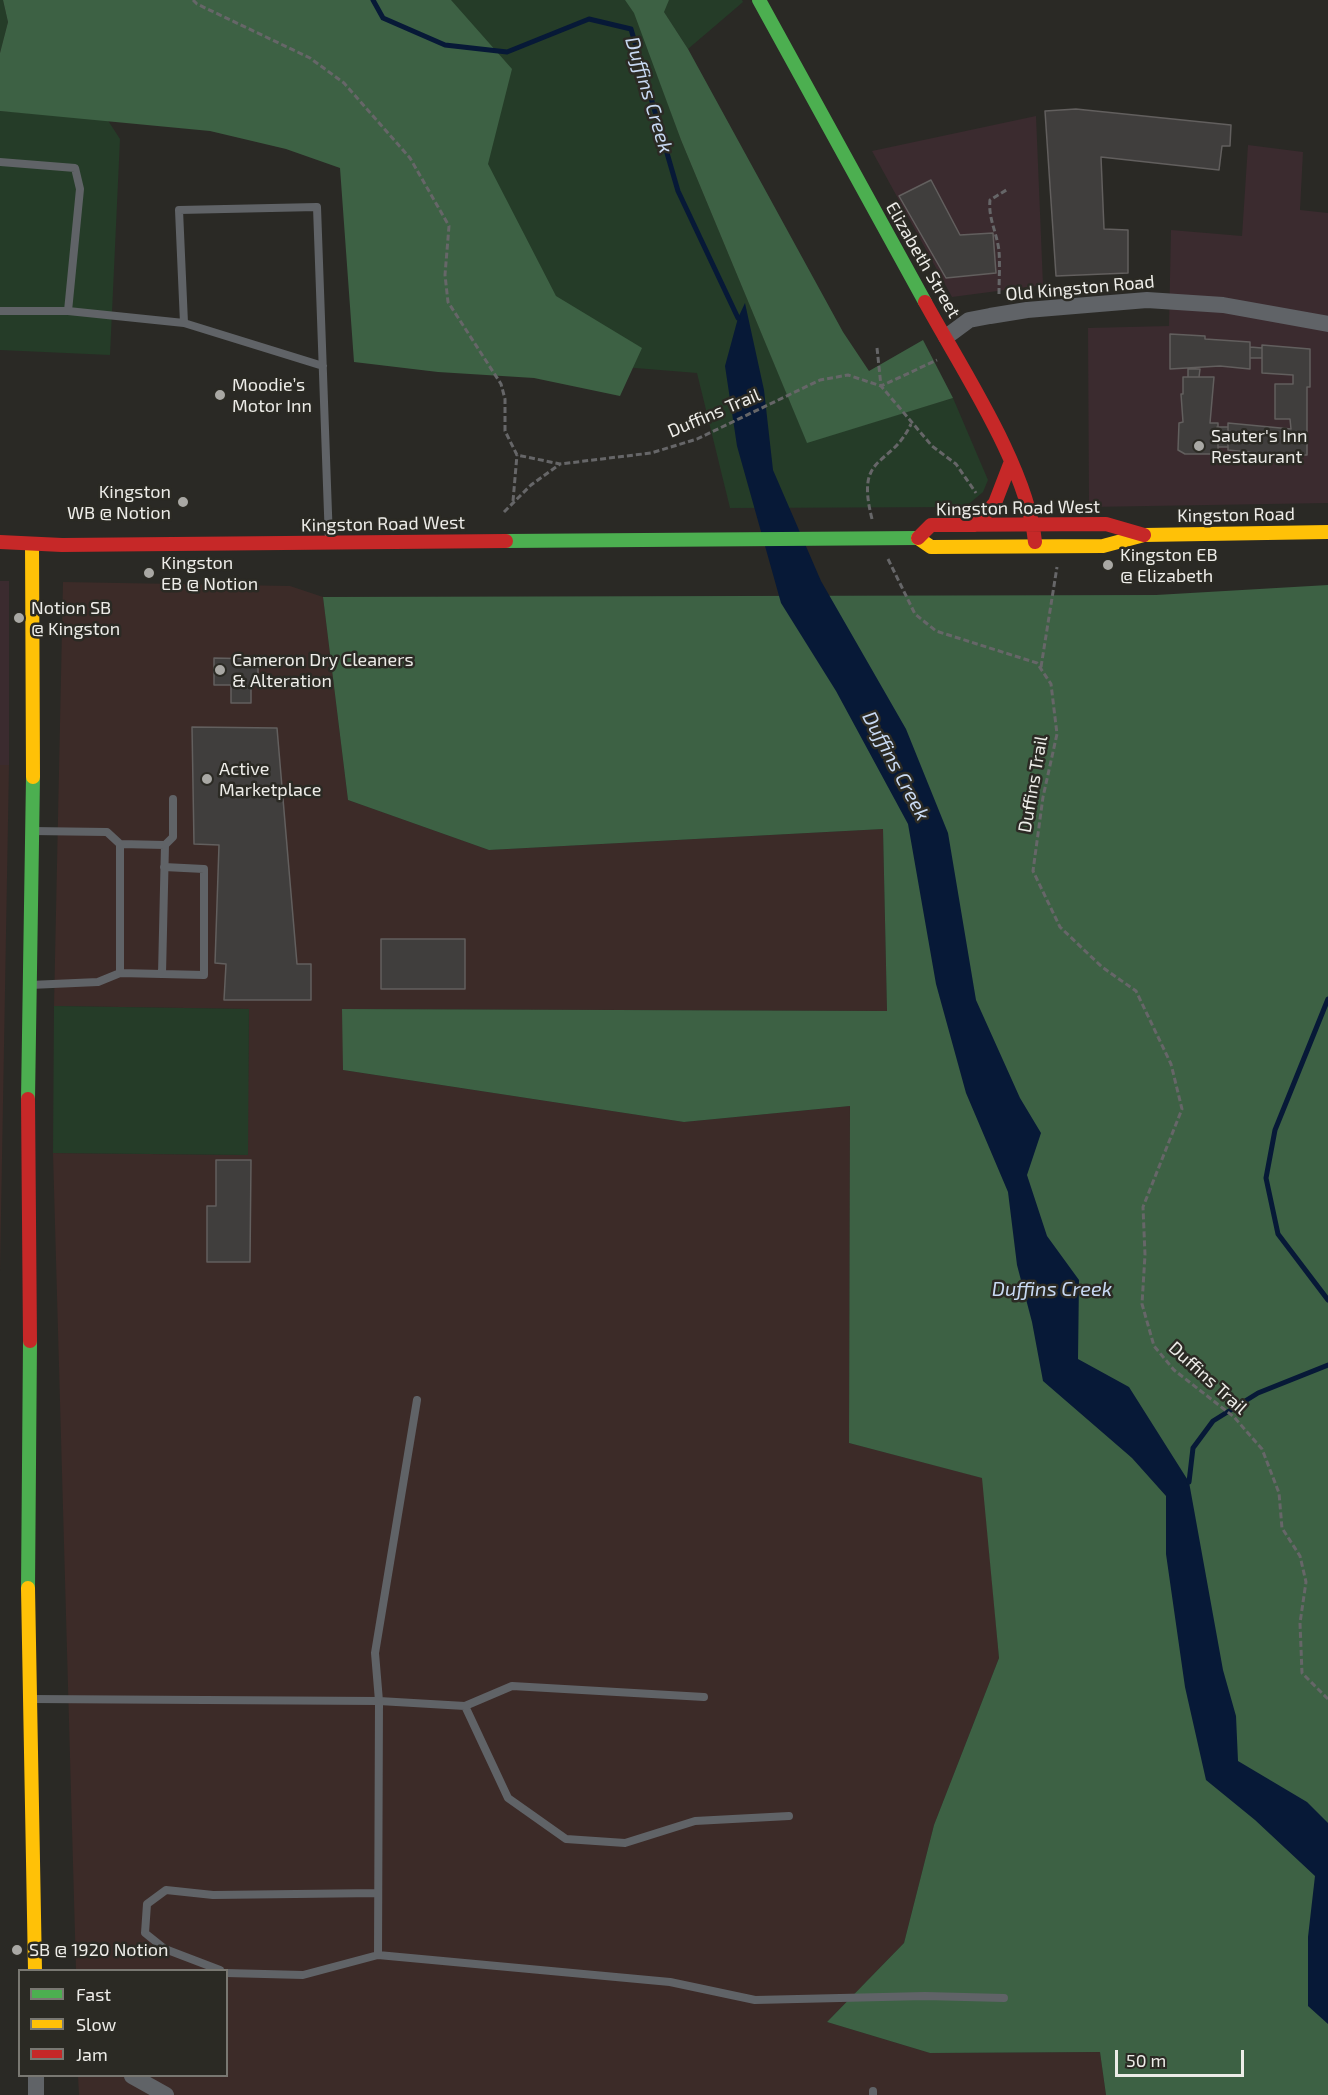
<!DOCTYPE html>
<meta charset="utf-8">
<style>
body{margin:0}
#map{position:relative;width:1328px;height:2095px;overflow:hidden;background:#2a2925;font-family:"Exo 2",sans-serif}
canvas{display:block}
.legend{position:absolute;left:18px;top:1969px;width:210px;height:108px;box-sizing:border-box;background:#2b2a24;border:2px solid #797872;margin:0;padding:8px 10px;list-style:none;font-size:18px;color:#edece8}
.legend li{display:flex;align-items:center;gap:12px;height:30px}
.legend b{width:30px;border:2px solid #797872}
.scale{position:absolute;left:1115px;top:2050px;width:129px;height:27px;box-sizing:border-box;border:3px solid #edece8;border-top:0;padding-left:8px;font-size:18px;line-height:21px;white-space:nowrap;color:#edece8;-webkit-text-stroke:4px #2b2a24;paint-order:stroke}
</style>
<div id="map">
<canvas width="1328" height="2095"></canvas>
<ul class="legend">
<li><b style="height:8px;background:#4caf50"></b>Fast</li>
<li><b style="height:8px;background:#ffc107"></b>Slow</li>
<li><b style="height:8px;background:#c62828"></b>Jam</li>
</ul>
<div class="scale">50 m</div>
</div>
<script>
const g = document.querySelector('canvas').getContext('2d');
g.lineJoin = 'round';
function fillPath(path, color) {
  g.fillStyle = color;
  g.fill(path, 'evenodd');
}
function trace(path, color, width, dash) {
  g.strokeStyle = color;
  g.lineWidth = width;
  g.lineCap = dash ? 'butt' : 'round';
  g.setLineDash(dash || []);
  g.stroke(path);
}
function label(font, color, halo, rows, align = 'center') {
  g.font = font + ' "Exo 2",sans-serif';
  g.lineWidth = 5;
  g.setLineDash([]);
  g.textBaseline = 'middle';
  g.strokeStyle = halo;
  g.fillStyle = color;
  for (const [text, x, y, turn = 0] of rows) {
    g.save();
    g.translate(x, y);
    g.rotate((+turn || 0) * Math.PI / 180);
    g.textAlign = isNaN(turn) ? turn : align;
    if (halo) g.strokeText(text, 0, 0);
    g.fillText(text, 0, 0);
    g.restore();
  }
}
const commercial = new Path2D(`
 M1036 116 1043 285 952 297 872 151Z
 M1248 145 1303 152 1300 210 1328 213V503L1089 507 1088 328 1169 326 1171 230 1242 236Z
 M0 581H9V765H0Z`);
const industrial = new Path2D(`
 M63 582 290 586 323 597 348 800 489 850 883 829 887 1011 343 1009V1070L684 1122 850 1106 849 1443 983 1478 999 1658 934 1825 904 1943 827 2022 930 2053 1100 2052 1106 2095H79L78 2076H226V1970H76L53 1153 247 1155 249 1009 54 1006Z
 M0 765H9L0 1271Z`);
const green = new Path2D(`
 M0 0H3L8 22 0 53Z
 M317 0H631L681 140 807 442 953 398 988 480 983 492 965 507 730 508 697 373 586 364Z
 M656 0H742L743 2 688 49Z
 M0 111 107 119 120 139 110 355 0 350Z
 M54 1006 249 1009 248 1155 53 1153Z`);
const forest = new Path2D(`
 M3 0H451L512 69 488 164 556 296 642 348 620 396 534 378 438 372 354 362 340 168 286 149 210 131 0 111V53L8 22Z
 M625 0H669L664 12 688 49 843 332 869 371 923 340 953 398 807 443 681 140 634 13Z
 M1328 585V2095H1106L1100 2052 930 2053 827 2022 904 1943 934 1825 999 1658 982 1478 849 1443 850 1106 684 1122 343 1070 342 1009 887 1011 883 829 489 850 348 800 323 597 1156 595Z`);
const water = new Path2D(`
 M745 303 764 390 773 470 821 581 906 729 948 833 976 1000 1020 1098 1041 1133 1027 1175 1047 1236 1079 1280 1078 1359 1129 1387 1189 1482 1223 1670 1236 1716 1238 1761 1307 1802 1328 1823V2024L1308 2006V1937L1315 1876 1255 1820 1206 1780 1185 1687 1166 1554V1496L1132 1458 1043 1381 1032 1322 1017 1265 1008 1192 966 1093 936 984 908 824 836 691 781 603 737 446 725 366 738 318Z`);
const stream = new Path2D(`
 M373 0 383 18 445 45 507 52 589 19 631 29 678 191 738 318
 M1328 999 1275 1130 1266 1178 1278 1234 1328 1300
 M1189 1482 1193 1448 1213 1421 1258 1393 1328 1365`);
const building = new Path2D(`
 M1076 109 1231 125 1230 146H1222L1219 170 1101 157 1104 229 1128 230V273L1056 276 1045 111Z
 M931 180 960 235 993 233 996 273 946 278 899 196Z
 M1170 334 1205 336V339L1250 342V369L1220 366 1170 369Z
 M1262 345 1310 349V387H1307V455H1279L1228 450V423L1291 429 1290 419H1275V384H1293V375L1262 373Z
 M1250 347 1262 348V358H1250Z
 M1188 369H1200L1199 377H1188Z
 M1183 377H1214L1210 423H1218V454H1185L1178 450 1179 423 1183 422 1181 394H1183Z
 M1217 427H1228V447H1218Z
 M214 658 258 659V685H251V703H231V685H214Z
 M192 727 277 728 297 964H311V1000H224L226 964 215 963 219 845 194 844Z
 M381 939H465V989H381Z
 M216 1160H251L250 1262H207V1206H216Z`);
const path = new Path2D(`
 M193 0 197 4 310 58 344 83 410 158 449 226 445 275 448 302 501 384 505 399V431L517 455 560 464 651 453 697 439 820 380 848 375 881 386 932 446 956 464 976 493
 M999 294C999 280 1000 265 999 251 997 233 988 218 990 200L1008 189
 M877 348 881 386 937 360
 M513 501 517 455
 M504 512 531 485 560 464
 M872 519C855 452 890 469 911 424
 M888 559 915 614 936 631 1037 663 1051 684 1057 734 1043 797 1033 871 1060 927 1102 967 1136 991 1171 1064 1182 1109 1143 1207 1145 1255 1142 1304 1154 1346 1174 1370 1234 1417 1262 1449 1279 1493 1282 1528 1300 1556 1306 1582 1300 1623 1302 1673 1328 1699
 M1041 667 1057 567`);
const lane = new Path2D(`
 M0 162 75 168 80 189 68 311
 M0 311H68L184 323
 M323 366 184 323 179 210 317 207 328 513 329 540
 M32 831 107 832 120 844 165 845 162 974 120 973V844
 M165 845 173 837V799
 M162 974 204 975V869L164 867
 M30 985 98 982 120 973
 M31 1699 379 1701 375 1653 417 1400
 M465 1706 512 1686 704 1697
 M789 1816 695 1821 625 1843 566 1839 508 1798 465 1706 379 1701 378 1955 670 1982 755 2000 925 1996 1004 1998
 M220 1970 165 1949 145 1933 147 1904 166 1890 213 1895 378 1893
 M226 1973 303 1975 378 1955
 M873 2095V2091`);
const street = new Path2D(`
 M946 337 969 320 990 316 1027 310 1147 300 1223 305 1328 324
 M36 2076V2095
 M132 2076 166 2095`);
const fast = new Path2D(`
 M759 0 925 302
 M506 541 918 538
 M28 1099 33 777
 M28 1588 30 1341`);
const slow = new Path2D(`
 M918 538 931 547 1103 546 1144 535 1328 532
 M32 544 33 777
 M28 1588 35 1970`);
const jam = new Path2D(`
 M925 302C961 368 1028 468 1035 542
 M975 525 995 503 1010 464
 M918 538 931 525 1106 524 1144 535
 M0 542 62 545 506 541
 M28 1099 30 1341`);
const markers = [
 [220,395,6,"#a9a8a4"],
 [1199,446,6,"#a9a8a4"],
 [183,502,6,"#a9a8a4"],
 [1108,565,6,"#a9a8a4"],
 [149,573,6,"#a9a8a4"],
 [19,618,6,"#a9a8a4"],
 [220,670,6,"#a9a8a4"],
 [207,779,6,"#a9a8a4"],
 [17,1950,6,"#a9a8a4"]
];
const streetNames = [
 ["Elizabeth Street",923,260,60],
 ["Old Kingston Road",1080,288,-5],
 ["Duffins Trail",714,413,-23],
 ["Kingston Road West",1018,508,-1],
 ["Kingston Road",1236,515,-1],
 ["Kingston Road West",383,524,-1],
 ["Duffins Trail",1033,784,-80],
 ["Duffins Trail",1208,1378,42]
];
const poiNames = [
 ["Moodie’s",232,385],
 ["Motor Inn",232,406],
 ["Sauter's Inn",1211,436],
 ["Restaurant",1211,457],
 ["Kingston",171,492,"right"],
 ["WB @ Notion",171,513,"right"],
 ["Kingston EB",1120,555],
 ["@ Elizabeth",1120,576],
 ["Kingston",161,563],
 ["EB @ Notion",161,584],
 ["Notion SB",31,608],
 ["@ Kingston",31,629],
 ["Cameron Dry Cleaners",232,660],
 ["& Alteration",232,681],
 ["Active",219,769],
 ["Marketplace",219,790],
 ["SB @ 1920 Notion",29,1950]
];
const waterNames = [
 ["Duffins Creek",649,95,73],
 ["Duffins Creek",896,766,62],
 ["Duffins Creek",1052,1289]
];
fillPath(commercial, '#3b2b2f');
fillPath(industrial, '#3c2b28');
fillPath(green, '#253c28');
fillPath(forest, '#3d6144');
fillPath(water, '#071937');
trace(stream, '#071937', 5);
fillPath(building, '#403e3d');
trace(building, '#625f5e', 1.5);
trace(path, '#666668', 3, [6, 3]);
trace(lane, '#606367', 8);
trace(street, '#606367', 16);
trace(fast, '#4caf50', 14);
trace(slow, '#ffc107', 14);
trace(jam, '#c62828', 14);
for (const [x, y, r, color] of markers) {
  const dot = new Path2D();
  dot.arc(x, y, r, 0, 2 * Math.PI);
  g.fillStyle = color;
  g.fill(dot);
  trace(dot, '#2b2a24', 2);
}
label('18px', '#edece8', '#2b2a24', streetNames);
label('18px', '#edece8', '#2b2a24', poiNames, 'left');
label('italic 20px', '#c8d9f3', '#2b2a24', waterNames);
</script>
